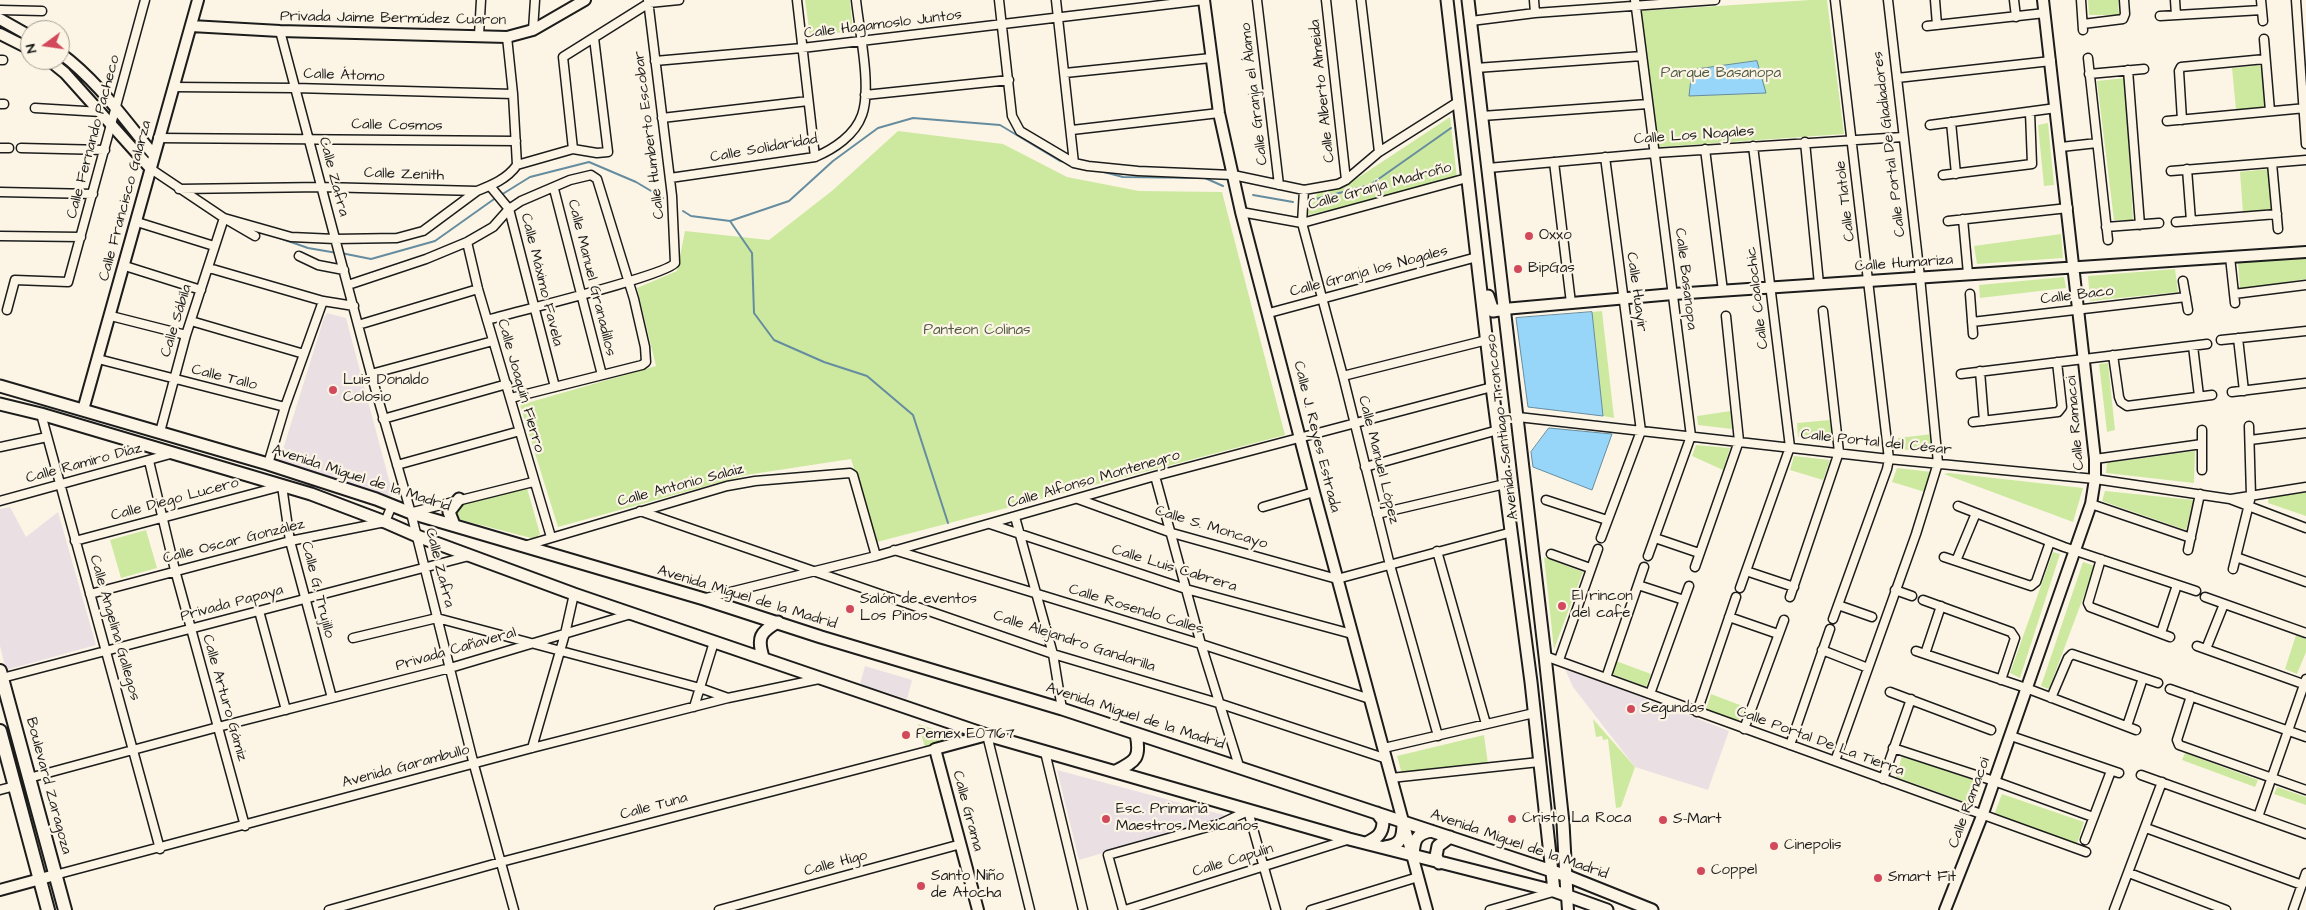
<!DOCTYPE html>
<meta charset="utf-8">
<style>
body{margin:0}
#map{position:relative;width:2306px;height:910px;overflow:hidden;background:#fcf5e5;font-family:"Architects Daughter",sans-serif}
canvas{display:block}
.north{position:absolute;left:20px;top:20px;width:50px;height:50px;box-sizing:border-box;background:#fcf5e5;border:1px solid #a29e95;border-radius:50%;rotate:256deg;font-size:14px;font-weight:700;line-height:20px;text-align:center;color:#1c1c1c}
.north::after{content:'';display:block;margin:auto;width:18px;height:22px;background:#d1495b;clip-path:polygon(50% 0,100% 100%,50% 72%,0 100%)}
</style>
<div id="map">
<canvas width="2306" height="910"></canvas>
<div class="north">N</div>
</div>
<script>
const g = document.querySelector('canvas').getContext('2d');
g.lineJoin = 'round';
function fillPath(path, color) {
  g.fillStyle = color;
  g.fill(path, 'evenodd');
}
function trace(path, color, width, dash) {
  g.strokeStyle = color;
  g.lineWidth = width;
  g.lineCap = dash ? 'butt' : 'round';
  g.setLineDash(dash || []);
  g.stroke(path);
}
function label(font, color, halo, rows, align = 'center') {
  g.font = font + ' "Architects Daughter",sans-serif';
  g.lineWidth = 4.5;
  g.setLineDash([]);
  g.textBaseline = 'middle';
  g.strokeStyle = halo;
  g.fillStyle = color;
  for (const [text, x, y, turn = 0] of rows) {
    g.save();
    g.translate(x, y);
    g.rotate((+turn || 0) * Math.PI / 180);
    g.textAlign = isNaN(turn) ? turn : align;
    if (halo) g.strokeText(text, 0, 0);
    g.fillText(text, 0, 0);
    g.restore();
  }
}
const built = new Path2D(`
 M327 313 346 318 393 495 389 496 279 462 324 318Z
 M10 507 26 537 58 512 96 645 6 670 0 646V509Z
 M865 666 912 680 907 699 860 684Z
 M1564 667 1729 731 1708 790 1635 767 1573 687Z
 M1057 770 1151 795 1228 816 1079 860Z`);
const green = new Path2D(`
 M805 0H850L853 31 810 36Z
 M1810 0H1827L1844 134 1659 147 1641 11Z
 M2088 0H2118L2119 15H2089Z
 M2262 65 2266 107 2236 110 2232 68Z
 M2125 78 2133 220H2114L2097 81Z
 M1450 117 1457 178 1373 201 1307 215 1318 192 1344 187Z
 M2048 123 2054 185 2044 186 2038 125Z
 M898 131 1003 144 1067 177 1139 191 1222 192 1285 435 877 542 851 459 746 475 558 527 520 405 656 366 637 288 677 271 685 231 769 240 833 190Z
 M2269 169 2272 210 2243 213 2240 172Z
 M2061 234 2063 258 1977 264 1974 246Z
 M2306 258V279L2240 289 2238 263Z
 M2175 269 2178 292 2090 301 2088 276Z
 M2064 277 2066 288 1980 298 1979 285Z
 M1602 311 1614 418 1603 416 1592 312Z
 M2108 363 2115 430 2107 432 2099 364Z
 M1731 411 1732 429 1698 425 1697 416Z
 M1830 420 1833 440 1798 437 1797 423Z
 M1933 434 1932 452 1898 449V438Z
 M1696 445 1730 448 1723 470 1692 456Z
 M2195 451 2194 483 2106 473 2107 463Z
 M1794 456 1830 460 1823 480 1790 470Z
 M1897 468 1932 472 1925 492 1892 482Z
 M1949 473 2083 488 2073 522 1944 474Z
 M527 488 540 534 536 538H531L458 519 453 512 455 507Z
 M2105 491 2194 500 2186 530 2102 501Z
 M2306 491V516L2268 503 2269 496Z
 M146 530 157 568 121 578 110 540Z
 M2053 552 2060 554 2020 678 2010 673Z
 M1544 557 1583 572 1554 649Z
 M2083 562 2095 566 2049 689 2041 686Z
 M2296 635 2306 639V652L2297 674 2285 669Z
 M1616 661 1651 674 1646 687 1612 674Z
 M1711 694 1745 707 1738 721 1706 709Z
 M1593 719 1635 767 1621 807 1616 808 1608 739 1603 740 1602 736 1596 737Z
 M918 724 960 738 925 747Z
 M1484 735 1488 764 1402 774 1397 756Z
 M2185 753 2258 780 2255 787 2182 760Z
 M1902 756 1980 782 1973 805 1896 777Z
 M2277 787 2306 797V805L2274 794Z
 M2002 794 2084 822 2077 844 1994 815Z`);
const water = new Path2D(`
 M1757 61 1766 93 1689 96 1692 70Z
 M1592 312 1603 416 1528 407 1516 318Z
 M1549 428 1612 434 1592 490 1533 467 1531 452Z`);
const stream = new Path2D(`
 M1100 171 1123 177 1205 178 1223 186
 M501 195 530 177 589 162 636 182 663 198
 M1253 195 1293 202
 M1312 200 1370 185 1451 128
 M683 211 691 216 730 221 789 201 833 161 878 128 913 118 1000 125 1060 161 1066 162
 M730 221 752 253 754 313 774 340 824 362 867 376 913 415 948 523
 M271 235 308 248 337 253
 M341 253 371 259 435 241 497 197`);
const minor = new Path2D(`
 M797 0 815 157
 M999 0 1012 116 1020 131 1074 163 1088 166 1138 171 1233 175 1304 190 1338 184 1346 180 1379 152 1458 102
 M1056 0 1074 163
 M1257 0 1279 185
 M1326 0 1346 180
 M1361 0 1379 152
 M1534 0 1535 13
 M1635 0 1691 436 1648 556
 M1935 0 1937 25
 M2014 0 2016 17
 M2081 0 2083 30
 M2175 0 2176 15
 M2261 0 2263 21
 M2296 0 2306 144
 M0 10 42 11
 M2160 16 2262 10
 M1471 21 1535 13 1715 0
 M2083 24 2123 19 2125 14 2124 0
 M1927 26 2045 13
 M533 30 535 0
 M280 31 371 374 411 513 474 765 514 910
 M479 35 481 0
 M2264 39 2270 111
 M2088 58 2108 240
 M0 60H3
 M655 61 802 48 1204 0
 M1476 68 1642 56
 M2128 70 2140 225
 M1065 73 1211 58
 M2089 74 2144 69
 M1897 78 2051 61
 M173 87 295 88 513 94
 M865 95 1009 80
 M0 104H4
 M35 108 101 112
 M1482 116 1648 104
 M662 118 808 101
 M2182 120 2179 71 2181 67 2265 59
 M2167 121 2306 108
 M1951 122 1956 174
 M1930 125 2056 108
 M1072 130 1219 113
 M158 138 516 141
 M1805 142 1819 284
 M2061 147 2097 143
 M0 148H9
 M21 148 105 150
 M573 149 563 57 649 3 679 0
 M1705 149 1723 291
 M1554 162 1571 303
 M2272 163 2278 229
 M517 165 573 149 597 153 608 152 594 38
 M1488 168 1655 153 1903 137
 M151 169 224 218 255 236
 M2187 169 2191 221
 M2171 171 2306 160
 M1943 175 2032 164 2030 112
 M670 178 815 157C834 149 855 135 862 115 872 88 859 29 856 0
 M490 186 509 209 555 387
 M179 189 322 187 477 191C492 185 507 179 517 165L513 94 507 37
 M554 189 602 375
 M1304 190 1302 223 1343 376 1390 565 1438 736
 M0 192 93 194
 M1241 212 1302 223 1467 178
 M1963 219 1968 274
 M1948 221 2068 208
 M137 222 214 246
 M2176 222 2277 214
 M2106 227 2159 223
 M0 236 81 237
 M467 242 478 289 551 537
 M299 256 318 265 344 270
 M2230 257 2235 303
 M125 266 201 290
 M209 268 323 301 354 306
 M2183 281 2188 310
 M348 285 426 259 467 242 493 227 509 209 521 201 570 180 591 175 597 179 634 299 645 347 646 362 642 365 511 398
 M1970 294 1973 334
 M2234 294 2306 285
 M7 310 15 280 68 282 145 0
 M1269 313 1477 257
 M111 316 186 335
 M487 320C514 312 665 276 675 263L672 196 648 0
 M191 321 304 354
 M1972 322 2186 297
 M358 325 478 289
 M2238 338 2244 391
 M2221 340 2306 331
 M2193 346 2199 396
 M2113 355 2119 397 2121 402 2127 406 2212 395
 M98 359 285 407
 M1980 371 1984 421
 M371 374 493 341
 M1961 374 2207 344
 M1343 376 1487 340
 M2232 392 2306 383
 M41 414 160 849
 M1518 417 1889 459 2095 479 2230 499 2306 528
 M383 419 507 384
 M1973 422 2058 412 2062 407 2057 362
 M160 432 186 335 224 218 291 237 335 239 397 238 423 231 477 191
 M2250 440 2306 433
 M0 447 47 437
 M2095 459 2202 444
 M149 461 175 570 245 826
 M268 464 285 407 323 301
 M397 465 520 431
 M1365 467 1498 430
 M2202 470V430
 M1155 476 1201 644 1239 766
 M1078 499 1172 533 1337 579 1512 532
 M2231 499 2306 487
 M1546 500 1607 520
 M0 501 174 453
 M2091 504 2191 538
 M1958 506 2064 547 2196 591
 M1263 507 1314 492
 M640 511 1053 654 1218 703 1387 759
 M413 512 533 482
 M1377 514 1505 484
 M1015 517 1053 654 1062 709
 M990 524 1186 589 1352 634
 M1601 538 1641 431 1605 157
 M1655 538 1699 553
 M75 541 282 486 290 541 332 698
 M524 546 727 486 755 481 850 473 853 475 876 556
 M894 550 1201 644 1370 699
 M2188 550 2200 494
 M1437 551 1486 724
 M1551 554 1590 568
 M1944 557 2031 586 2036 582 2050 542
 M2236 557 2306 582
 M2101 559 2088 603 2090 607 2170 637
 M1956 561 1976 513
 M1695 567 1739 441 1726 316
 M2233 569 2251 496 2249 426
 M1746 571 1794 587
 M1638 585 1684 600
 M1740 588 1790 447 1753 146
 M1895 590 1912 596
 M90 594 290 541 385 522 392 505
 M1790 597 1839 452 1823 311
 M2205 597 2306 633
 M706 598 876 556 1155 476 1492 387
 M1923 600 2011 632 2015 638 2001 680
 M1838 605 1872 617
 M259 611 286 710
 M1729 617 1778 634
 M1833 619 1887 469 1889 459 1835 0
 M2161 633 2177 585
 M353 638 437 618 700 688 728 698
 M2197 646 2306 685
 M2206 649 2224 604
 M1822 650 1868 668
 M1916 651 2026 688 2136 730
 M1925 654 1941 606
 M1545 656 2086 852
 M1559 660 1598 549
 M2 678 469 556
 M1606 678 1644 567
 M2170 689 2306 737
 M1890 692 1991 730
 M1650 694 1689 586
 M2191 696 2177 740 2179 745 2306 790
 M2051 698 2068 658 2072 654 2158 683
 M694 707 714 642
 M1697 712 1736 597
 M2127 726 2143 678
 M1744 729 1784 620
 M987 735 1030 910
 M2011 736 2119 773
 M1790 745 1830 629
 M532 748 565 634 574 594
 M1384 748 1534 713
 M1893 748 1994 781 2093 817
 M1045 752 1083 910
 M1835 761 1916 534 1938 463 1920 277 1888 0
 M2141 775 2306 834
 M29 778 218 727 450 668 631 614
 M1391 778 1539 762
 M1883 779 1911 699
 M0 790 15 786
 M2258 817 2306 679
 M2146 828 2302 885
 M2085 840 2111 771
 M2129 873 2226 910
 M55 875 532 748 728 698 819 679
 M329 910 501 862 935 749
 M719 910 961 844
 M1123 910 1108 855 1222 823 1248 811 1276 910
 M1125 910 1347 840
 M1311 910 1418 877
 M1490 910 1553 892
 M2114 910 2162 782
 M2293 910 2306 873`);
const tertiary = new Path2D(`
 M1204 0 1219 113 1241 212 1314 492 1427 910
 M0 19 30 36
 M191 26 280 31 507 37 533 30 585 0
 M0 34 30 49
 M60 53C98 81 124 119 153 154
 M49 60 65 73 151 169
 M1504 309 1673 294 2306 252
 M83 410 198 0
 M0 890 55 875
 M1567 896 1568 910
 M978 910 935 749 987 735
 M1945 910 1982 816 2091 504 2095 479V459L2043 0`);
const secondary = new Path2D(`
 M1447 0 1492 387 1531 682 1554 891
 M1468 0 1545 656 1563 823 1567 896
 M1488 296 1493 311 1504 309
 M0 386 268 464 376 499 411 513 704 599 821 637 1062 709 1567 876 1652 910
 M0 404 41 414 311 494 385 522 417 536 574 594 987 735 1349 839 1554 891 1607 910
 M454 525 449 512 459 499
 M763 657C757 638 760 632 778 622
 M1116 771C1136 761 1141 758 1136 734
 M1366 843C1377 838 1383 834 1383 821L1377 813
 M1385 847C1402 845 1403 837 1403 821
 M1413 856C1414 841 1415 834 1431 831
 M1439 863 1436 856 1438 846 1450 837`);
const primary = new Path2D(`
 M0 671 65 910
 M0 731 48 910`);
const markers = [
 [1529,236,5,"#d1495b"],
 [1518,269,5,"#d1495b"],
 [333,390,5,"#d1495b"],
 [1562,606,5,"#d1495b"],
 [850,609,5,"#d1495b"],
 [1631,709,5,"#d1495b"],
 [906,735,5,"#d1495b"],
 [1106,819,5,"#d1495b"],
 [1512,819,5,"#d1495b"],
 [1663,820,5,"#d1495b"],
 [1774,846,5,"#d1495b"],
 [1701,871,5,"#d1495b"],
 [1878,878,5,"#d1495b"],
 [921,886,5,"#d1495b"]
];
const streetNames = [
 ["Privada Jaime Bermúdez Cuaron",393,19,1],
 ["Calle Hagamoslo Juntos",883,25,-7],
 ["Calle Átomo",344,76,2],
 ["Calle Alberto Almeida",1323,91,-96],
 ["Calle Granja el Álamo",1255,94,-97],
 ["Calle Cosmos",397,126,1],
 ["Calle Humberto Escobar",650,135,-97],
 ["Calle Los Nogales",1694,136,-4],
 ["Calle Fernando Pacheco",94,137,-75],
 ["Calle Portal De Gladiadores",1890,144,-97],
 ["Calle Solidaridad",764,149,-10],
 ["Calle Zenith",404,175,2],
 ["Calle Zafra",333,177,75],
 ["Calle Granja Madroño",1380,187,-15],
 ["Calle Francisco Galarza",126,201,-75],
 ["Calle Tlatole",1846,201,-97],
 ["Calle Humariza",1904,264,-4],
 ["Calle Granja los Nogales",1369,272,-15],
 ["Calle Manuel Granadillos",591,278,76],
 ["Calle Basanopa",1685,279,83],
 ["Calle Máximo Favela",541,280,76],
 ["Calle Huayir",1636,292,82],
 ["Calle Baco",2077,296,-7],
 ["Calle Coalochic",1758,298,-97],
 ["Calle Sábila",177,321,-73],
 ["Calle Tallo",224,378,14],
 ["Calle Joaquín Fierro",520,386,74],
 ["Calle Ramacoi",2076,423,-95],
 ["Avenida Santiago Troncoso",1503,427,-97],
 ["Calle J. Reyes Estrada",1316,437,76],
 ["Calle Portal del César",1876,443,6],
 ["Calle Manuel López",1378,460,76],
 ["Calle Ramiro Díaz",84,464,-15],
 ["Avenida Miguel de la Madrid",361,479,18],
 ["Calle Alfonso Montenegro",1094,480,-16],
 ["Calle Antonio Salaiz",681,486,-15],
 ["Calle Diego Lucero",175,500,-15],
 ["Calle S. Moncayo",1211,528,17],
 ["Calle Oscar González",234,542,-14],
 ["Calle Zafra",439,568,76],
 ["Calle Luis Cabrera",1174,569,17],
 ["Calle G. Trujillo",317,590,76],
 ["Avenida Miguel de la Madrid",747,598,17],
 ["Privada Papaya",232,604,-15],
 ["Calle Rosendo Calles",1136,610,17],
 ["Calle Angelina Gallegos",114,628,74],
 ["Calle Alejandro Gandarilla",1074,642,18],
 ["Privada Cañaveral",456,650,-16],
 ["Calle Arturo Gámiz",224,698,74],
 ["Avenida Miguel de la Madrid",1135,717,18],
 ["Calle Portal De La Tierra",1820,742,20],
 ["Avenida Garambullo",406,767,-15],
 ["Boulevard Zaragoza",48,786,75],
 ["Calle Ramacoi",1970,803,-70],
 ["Calle Tuna",654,807,-15],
 ["Calle Grama",967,811,75],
 ["Avenida Miguel de la Madrid",1519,845,19],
 ["Calle Capulín",1233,861,-17],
 ["Calle Higo",836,864,-15]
];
const parkNames = [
 ["Parque Basanopa",1721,74],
 ["Panteon Colinas",977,331]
];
const poiNames = [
 ["Oxxo",1539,236],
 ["BipGas",1528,269],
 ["Luis Donaldo",343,381],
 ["Colosio",343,398],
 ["El rincon",1572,597],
 ["del cafe",1572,614],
 ["Salón de eventos",860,600],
 ["Los Pinos",860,617],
 ["Segundas",1641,709],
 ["Pemex E07167",916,735],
 ["Esc. Primaria",1116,810],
 ["Maestros Mexicanos",1116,827],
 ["Cristo La Roca",1522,819],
 ["S-Mart",1673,820],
 ["Cinepolis",1784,846],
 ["Coppel",1711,871],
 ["Santo Niño",931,877],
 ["de Atocha",931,894],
 ["Smart Fit",1888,878]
];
fillPath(built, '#eae0e4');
fillPath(green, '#cde9a0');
fillPath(water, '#97d6f8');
trace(water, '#668ca0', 1);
trace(stream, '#668ca0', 2);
trace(minor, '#1c1c1c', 11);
trace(tertiary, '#1c1c1c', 14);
trace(secondary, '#1c1c1c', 15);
trace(primary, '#1c1c1c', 16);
trace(minor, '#fcf5e5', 8);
trace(tertiary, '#fcf5e5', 10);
trace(secondary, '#fcf5e5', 11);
trace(primary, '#fcf5e5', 12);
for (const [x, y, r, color] of markers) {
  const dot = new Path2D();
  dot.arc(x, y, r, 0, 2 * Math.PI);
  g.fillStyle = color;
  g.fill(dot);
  trace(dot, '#fcf5e5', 2);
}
label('15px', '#1c1c1c', '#fcf5e5', streetNames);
label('15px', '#515a44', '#fcf5e5', parkNames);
label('15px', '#1c1c1c', '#fcf5e5', poiNames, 'left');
</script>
